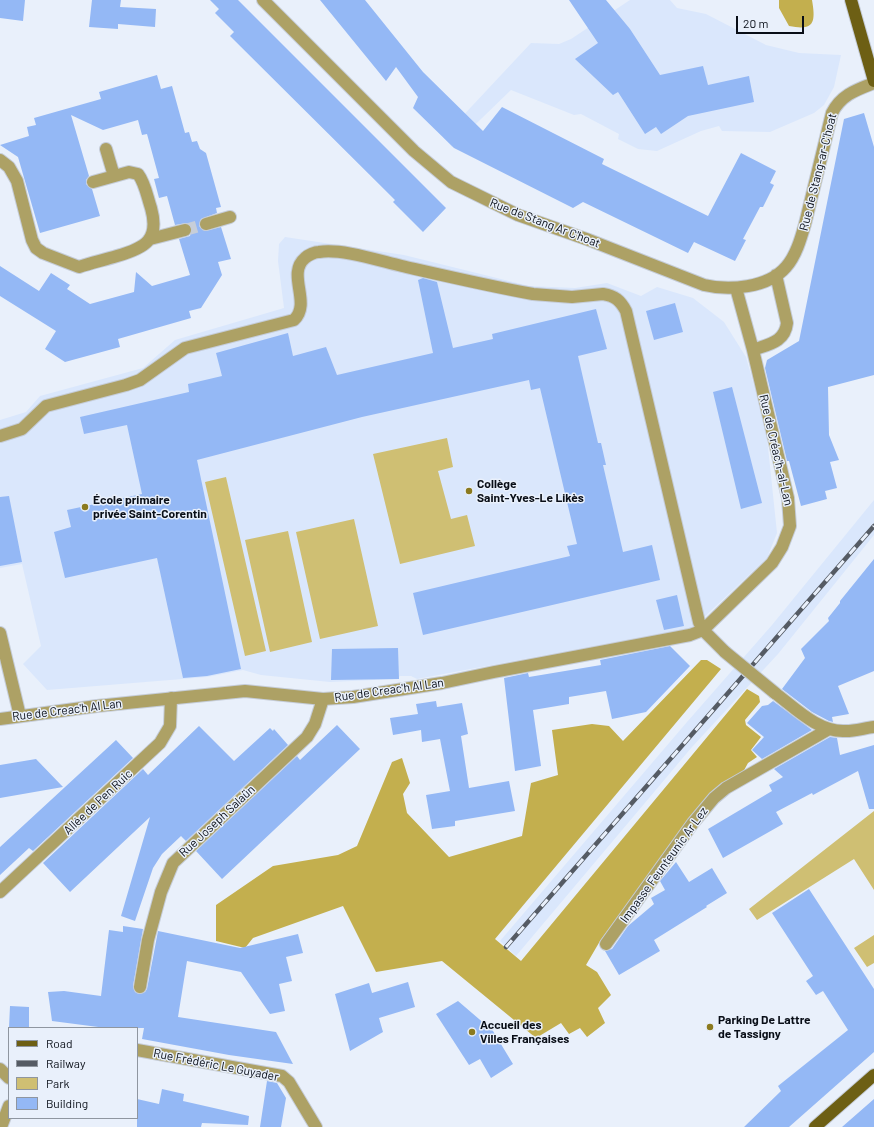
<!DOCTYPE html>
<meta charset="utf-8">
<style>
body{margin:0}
#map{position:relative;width:874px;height:1127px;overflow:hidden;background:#e9f0fb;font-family:Barlow,sans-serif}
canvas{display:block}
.legend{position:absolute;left:8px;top:1027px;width:130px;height:92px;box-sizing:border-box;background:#e9f0fb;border:1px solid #8f96a0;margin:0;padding:5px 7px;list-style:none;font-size:12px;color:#090e17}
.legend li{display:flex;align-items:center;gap:8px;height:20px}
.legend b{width:20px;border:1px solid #8f96a0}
.scale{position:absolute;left:736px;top:16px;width:68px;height:18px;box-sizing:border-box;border:2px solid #090e17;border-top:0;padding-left:5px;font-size:12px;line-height:14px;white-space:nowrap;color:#090e17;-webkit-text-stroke:3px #e9f0fb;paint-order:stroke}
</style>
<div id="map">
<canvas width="874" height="1127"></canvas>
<ul class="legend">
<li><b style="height:5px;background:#6d5f14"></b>Road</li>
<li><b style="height:5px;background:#555b64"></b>Railway</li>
<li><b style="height:11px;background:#cfbf73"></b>Park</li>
<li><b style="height:11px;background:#94b8f5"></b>Building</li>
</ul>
<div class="scale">20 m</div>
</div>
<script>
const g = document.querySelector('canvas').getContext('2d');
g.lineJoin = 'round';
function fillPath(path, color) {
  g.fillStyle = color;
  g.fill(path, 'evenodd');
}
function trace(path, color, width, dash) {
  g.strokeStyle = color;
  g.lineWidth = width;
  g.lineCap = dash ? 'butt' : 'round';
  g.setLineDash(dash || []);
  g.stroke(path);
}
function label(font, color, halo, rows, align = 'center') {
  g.font = font + ' Barlow,sans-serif';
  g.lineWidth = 3;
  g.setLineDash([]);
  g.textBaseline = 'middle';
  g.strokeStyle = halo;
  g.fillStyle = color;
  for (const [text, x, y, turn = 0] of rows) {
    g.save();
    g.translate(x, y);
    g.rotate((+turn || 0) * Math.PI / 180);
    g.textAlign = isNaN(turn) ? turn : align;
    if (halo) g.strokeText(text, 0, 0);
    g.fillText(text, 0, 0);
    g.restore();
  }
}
const built = new Path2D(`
 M630 0H670L677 8 706 14 766 45 799 53 841 55 834 87 824 105 814 113 770 132 722 131 719 126 701 131 657 151 638 149 618 139 619 134 581 114 574 115 511 90 452 147 443 137 531 43 559 44 571 39Z
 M285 237 404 255 529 286 575 288 607 283 641 296 657 287 693 298 724 322 746 357 766 428 777 533 767 558 699 622 690 628 417 679 411 676H400L396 679 330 682 261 675 243 670 207 677 47 690 23 664 41 646 22 564 0 568V420L26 412 40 396 143 368 175 340 284 308 278 261 279 244Z
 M874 500V535L778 654 692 747 516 956 500 941 687 722 772 625Z`);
const green = new Path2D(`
 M447 438 453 467 438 471 451 519 467 515 475 546 400 564 373 454Z
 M226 477 266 651 245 656 205 482Z
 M354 519 378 626 320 639 296 532Z
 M288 531 312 642 270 652 245 540Z
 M874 811V890L854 859 757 920 749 909Z
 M874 935V963L867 967 854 948Z`);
const forest = new Path2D(`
 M779 0H812C816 23 814 31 789 26L779 8Z
 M701 660H707L721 669 495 939 521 961 747 689 759 696 760 702 745 720 746 725 761 737 751 750 757 757 748 763 742 774 623 910 600 941 586 965 597 972 611 995 598 1008 605 1023 587 1037 580 1028 569 1034 561 1023 536 1038 442 961 376 972 343 906 253 938 245 948 216 941V905L273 866 338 855 357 846 392 762 402 758 410 783 403 794 407 813 449 857 522 836 531 783 558 775 552 730 592 724 609 726 623 741Z`);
const building = new Path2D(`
 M0 0H25L23 21 0 18Z
 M92 0H121L120 7 156 9 155 27 118 24V29L89 27Z
 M210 0H238L446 208 423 232 393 202 395 200 230 36 234 32 215 13 219 9Z
 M320 0H365L423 72 483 131 502 107 604 159 602 164 708 216 741 153 776 171 770 183 774 185 763 207H760L743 239 746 240 735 261 694 242 688 253 583 202 573 208 454 148 413 108 418 97 396 67 386 81Z
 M569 0H606L630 29 660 75 703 66 708 85 749 76 754 102 688 116 661 134 656 127 645 134 618 92 613 95 575 59 598 43Z
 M157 75 161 89 172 86 185 133 189 132 192 142 197 141 200 149 206 153 221 207 216 208 217 213 201 219 199 226 205 231 221 227 231 259 218 262 222 275 201 308 189 311 191 318 118 339 120 347 65 362 45 349 56 331 0 296V266L39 291 51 273 70 285 67 289 90 304 134 292 136 272 152 286 190 275 179 239 190 236 192 228 187 223 175 225 167 196 159 198 154 179 159 178 147 134 142 135 138 120 103 130 71 115 89 176 86 180V184L92 189 100 216 40 233 18 157 0 145 29 136 27 127 36 125 34 118 101 99 99 92Z
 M864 113 874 147V375L828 387 829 435 839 460 830 462 837 488 825 491 827 499 801 506 789 461H787L765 368 767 360 799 341 844 119Z
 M423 278 437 282 453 348 493 339 492 334 596 309 607 349 578 356 598 443H601L606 465H603L623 552 652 545 660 580 423 635 413 593 570 556 567 546 577 544 540 388 531 390 529 380 362 417 197 460 241 669 207 676 183 678 157 558 65 578 54 532 71 527 67 510 142 494 127 425 84 434 80 417 189 392 188 384 222 376 216 353 288 333 293 356 326 347 337 375 433 353 418 280Z
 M675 303 683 332 654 340 646 311Z
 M732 387 762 503 741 509 713 392Z
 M9 496 22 562 0 566V497Z
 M874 559V671L838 686 849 714 832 717 833 722 829 721 812 712 782 689 805 658 801 649 829 621 828 618 840 603V601Z
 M677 595 684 626 664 630 656 600Z
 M670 646 690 666 646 712 612 719 606 691 569 697V704L533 710 541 766 515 771 504 678 528 673 529 677 601 665 600 660Z
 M398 648 399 679 331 680 332 649Z
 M436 701 437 707 462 703 468 734 461 736 469 788 509 781 515 811 455 821V826L432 829 426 795 450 791 440 739 422 742 421 730 393 735 390 718 418 714 416 704Z
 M773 701 812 730 762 759 752 750 764 737 747 723 762 706 768 705Z
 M337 725 360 749 222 879 196 851 297 756 300 760Z
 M199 726 234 761 270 728 273 731 274 729 288 745 186 841 181 836 162 854 153 868 135 921 121 916 150 817 70 892 43 863 143 769 148 775Z
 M830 737 837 738 840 755 874 745V809H869L858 771 813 795 812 793 776 812 783 824 723 858 708 829 772 791 769 785 783 777 774 769Z
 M116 740 133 758 33 851 29 848 0 875V847Z
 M36 759 63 787 0 798V765Z
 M676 862 689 882 712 868 727 893 706 906 707 907 654 940 660 951 619 975 605 951 612 949 628 926 654 904 651 898 665 890 660 881Z
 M809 889 874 989V1052L789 1127H744L781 1091 778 1086 848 1030 823 991 816 995 806 981 813 976 772 913Z
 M123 926 143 929 133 986 135 992 139 994 145 992 147 989 158 931 240 948 298 934 303 953 286 957 292 981 279 984 285 1011 270 1014 241 972 187 961 178 1017 276 1032 293 1064 229 1055 142 1039 144 1028H106L52 1021 48 992 64 991 101 996 109 930 123 932Z
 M408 982 415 1007 379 1018 383 1032 350 1051 335 994 369 983 372 993Z
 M458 1001 493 1031 513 1064 491 1078 480 1059 469 1065 436 1014Z
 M10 1006 29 1007V1028H9Z
 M267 1081 277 1083 286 1098 281 1127H260Z
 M162 1089 184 1094 183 1101 249 1116 248 1125 202 1123 201 1127H137V1099L159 1104Z
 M874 1099V1127H842Z`);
const minorTunnel = new Path2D(`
 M185 230 206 224`);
const minor = new Path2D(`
 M263 0 414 151 451 182 518 215 589 240 704 285C729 291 768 288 786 267 796 256 801 238 805 224L832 113C841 95 856 90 874 83
 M106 149 114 176
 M0 160 9 167 17 181 32 240 36 248 43 253 79 267C91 263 104 260 117 256 145 248 160 240 151 208 147 196 145 183 138 174L129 172 93 182
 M206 224 230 217
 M150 239 185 230
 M753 350C769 344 785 342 787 323L776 275
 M0 436 22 429 46 406 126 385 140 380 185 348 294 320C312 303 286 274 305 258 308 255 315 252 319 252 341 248 380 261 402 266 446 276 489 286 533 294L572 297 603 294C615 296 620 300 626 311L699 622 703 630 725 652
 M0 633 20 716
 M775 693C795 708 819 733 846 731 855 731 865 728 874 727
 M0 719 97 706 245 691 323 699 353 697 442 683 494 672 690 635 703 630 772 563 782 547 790 526 788 498 753 350 736 288
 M0 892 160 743 170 726 171 698
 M606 944 693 823 714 798 726 788 829 729
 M140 987 148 940 161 892 173 863 307 737 315 724 323 699
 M137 1050 282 1076 289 1082 316 1127
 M0 1069 9 1078
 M1 1127 9 1106`);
const major = new Path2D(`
 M851 0 874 81
 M815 1127 874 1075`);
const rail = new Path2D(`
 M506 947 874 526`);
const minorBridge = new Path2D(`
 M725 652 775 693`);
const markers = [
 [469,491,4,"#8b7a1f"],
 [85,507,4,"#8b7a1f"],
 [710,1027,4,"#8b7a1f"],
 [472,1032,4,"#8b7a1f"]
];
const streetNames = [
 ["Rue de Stang-ar-C'hoat",818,172,-76],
 ["Rue de Stang Ar C'hoat",545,223,21],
 ["Rue de Créac'h-al-Lan",776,450,77],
 ["Rue de Creac'h Al Lan",389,690,-8],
 ["Rue de Creac'h Al Lan",67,710,-7],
 ["Allée de Pen Ruic",98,802,-43],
 ["Rue Joseph Salaün",217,821,-43],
 ["Impasse Feunteunic Ar Lez",664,865,-54],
 ["Rue Frédéric Le Guyader",216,1065,11]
];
const poiNames = [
 ["Collège",477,484],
 ["Saint-Yves-Le Likès",477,498],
 ["École primaire",93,500],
 ["privée Saint-Corentin",93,514],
 ["Parking De Lattre",718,1020],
 ["de Tassigny",718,1034],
 ["Accueil des",480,1025],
 ["Villes Françaises",480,1039]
];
fillPath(built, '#dae7fc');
fillPath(green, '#cfbf73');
fillPath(forest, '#c3af4e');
fillPath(building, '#94b8f5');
trace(minorTunnel, '#c7ced9', 12, [12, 6]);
trace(minor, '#c5ccd7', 14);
trace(major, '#c5ccd7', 14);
trace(minor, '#ada165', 12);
trace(major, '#6d5f14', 12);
trace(rail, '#555b64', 4.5);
trace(rail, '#e9f0fb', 3, [9]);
trace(minorBridge, '#c5ccd7', 14, []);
trace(minorBridge, '#ada165', 12);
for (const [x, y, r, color] of markers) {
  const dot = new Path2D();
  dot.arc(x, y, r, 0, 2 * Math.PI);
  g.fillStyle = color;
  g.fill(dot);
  trace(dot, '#e9f0fb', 1.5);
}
label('12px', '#090e17', '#e9f0fb', streetNames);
label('bold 12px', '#090e17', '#e9f0fb', poiNames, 'left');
</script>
